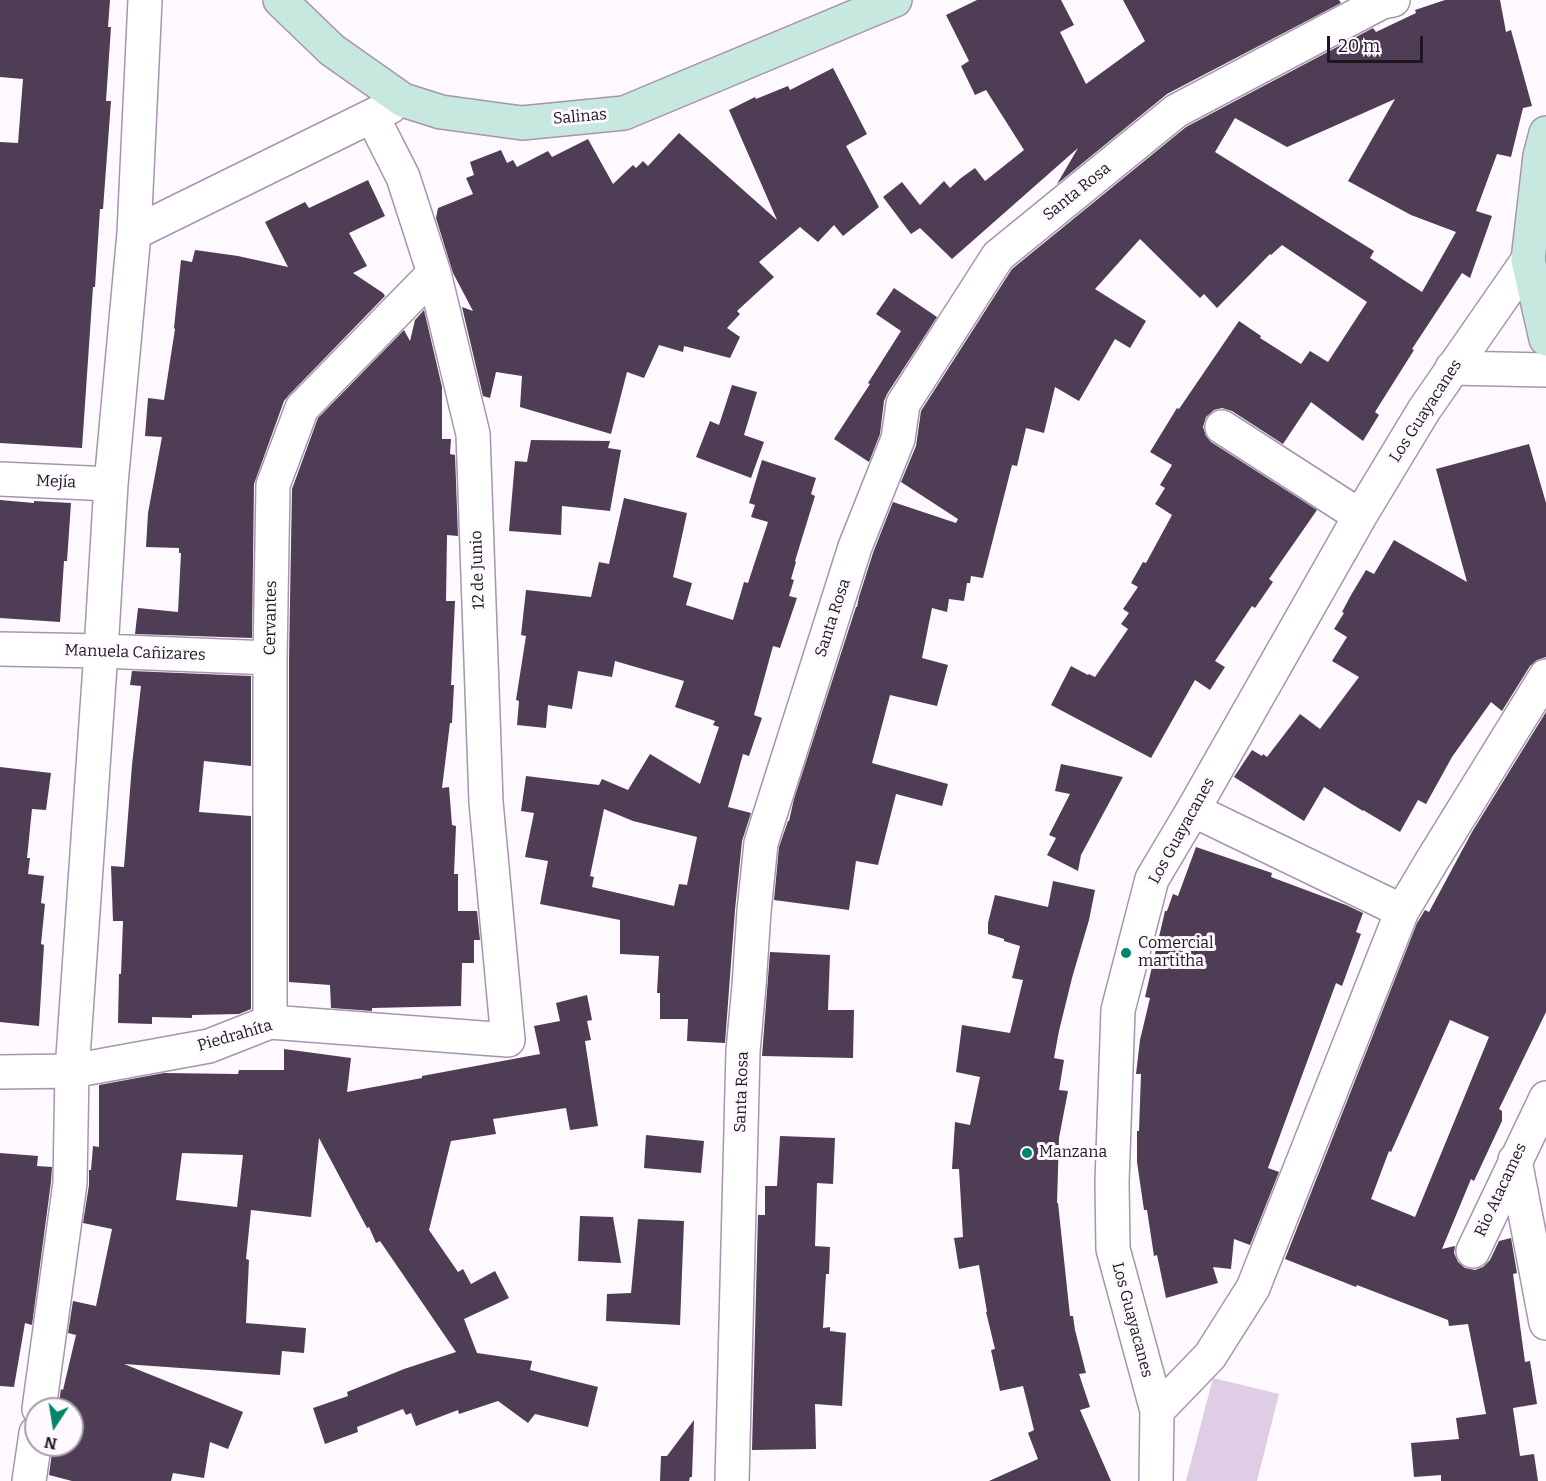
<!DOCTYPE html>
<meta charset="utf-8">
<style>
body{margin:0}
#map{position:relative;width:1546px;height:1481px;overflow:hidden;background:#fdf9fe;font-family:Bitter,serif}
canvas{display:block}
.north{position:absolute;left:24px;top:1397px;width:60px;height:60px;box-sizing:border-box;background:#fdf9fe;border:2px solid #a49fa5;border-radius:50%;rotate:192deg;font-size:16px;font-weight:700;line-height:24px;text-align:center;color:#1e1720}
.north::after{content:'';display:block;margin:auto;width:21px;height:27px;background:#00876b;clip-path:polygon(50% 0,100% 100%,50% 72%,0 100%)}
.scale{position:absolute;left:1327px;top:36px;width:96px;height:27px;box-sizing:border-box;border:3px solid #1e1720;border-top:0;padding-left:8px;font-size:18px;line-height:21px;white-space:nowrap;color:#1e1720;-webkit-text-stroke:4px #fdf9fe;paint-order:stroke}
</style>
<div id="map">
<canvas width="1546" height="1481"></canvas>
<div class="north">N</div>
<div class="scale">20 m</div>
</div>
<script>
const g = document.querySelector('canvas').getContext('2d');
g.lineJoin = 'round';
function fillPath(path, color) {
  g.fillStyle = color;
  g.fill(path, 'evenodd');
}
function trace(path, color, width, dash) {
  g.strokeStyle = color;
  g.lineWidth = width;
  g.lineCap = dash ? 'butt' : 'round';
  g.setLineDash(dash || []);
  g.stroke(path);
}
function label(font, color, halo, rows, align = 'center') {
  g.font = font + ' Bitter,serif';
  g.lineWidth = 6;
  g.setLineDash([]);
  g.textBaseline = 'middle';
  g.strokeStyle = halo;
  g.fillStyle = color;
  for (const [text, x, y, turn = 0] of rows) {
    g.save();
    g.translate(x, y);
    g.rotate((+turn || 0) * Math.PI / 180);
    g.textAlign = isNaN(turn) ? turn : align;
    if (halo) g.strokeText(text, 0, 0);
    g.fillText(text, 0, 0);
    g.restore();
  }
}
const green = new Path2D(`
 M1213 1378 1279 1394 1257 1481H1186Z`);
const building = new Path2D(`
 M0 0H110L108 27H111L106 101H111L103 209H100L95 287H93L82 448 0 443V142L18 143 23 79 0 77Z
 M977 0H1061L1074 25 1060 32 1086 84 1145 41 1123 0H1339L1341 3 1167 94 1057 184 1078 148 952 259 920 228 911 234 883 197 902 182 920 205 944 181 950 188 961 178 975 168 985 181 1024 150 986 90 975 95 961 66 969 61 946 15Z
 M1445 0H1500L1506 32 1511 30 1532 106 1523 108 1511 157 1497 154 1476 211 1492 216 1470 278 1462 273 1412 349 1414 350 1375 412 1379 415 1363 441 1311 402 1283 444 1232 411 1222 408 1214 410 1206 417 1203 427 1206 436 1211 442 1317 510 1269 579 1273 582 1255 608 1252 606 1215 661 1225 667 1210 690 1195 680 1151 758 1051 705 1071 666 1088 675 1089 674 1095 677 1128 629 1121 624 1129 613 1123 609 1138 587 1131 583 1143 562 1146 563 1172 515 1155 504 1165 488 1160 485 1172 465 1150 452 1177 408 1179 409 1239 321 1261 336 1260 338 1301 364 1310 351 1328 362 1367 302 1282 245 1271 255 1270 254 1217 308 1204 294 1200 298 1140 239 1095 289 1146 321 1130 348 1115 339 1079 401 1055 387 1044 433 1026 428 1017 466 1012 465 983 578 971 576 970 583H967L964 601 949 599 947 612 932 608 922 658 948 665 937 706 890 695 872 763 948 784 942 806 896 794 878 865 856 861 849 910 774 900 779 847 788 821H789L794 799 856 607H857L859 597 873 553 893 502 956 523 958 519 901 482 916 446 921 411 1012 269 1186 127 1373 28 1376 32 1416 13 1415 10ZM1395 99 1348 181 1411 215 1456 232 1422 292 1370 258 1374 251 1215 152 1235 118 1287 147Z
 M833 68 867 134 846 146 879 207 843 236 834 225 818 242 800 227 759 262 774 277 737 311 740 314 727 328 740 337 730 358 684 346 683 352 659 345 644 378 627 372 611 434 520 407 522 376 496 372 490 398 483 396 462 307 473 311 453 273 436 218 438 208 473 194 466 178 474 175 470 162 501 150 507 163 513 160 517 167 548 151 552 157 588 139 613 184 633 165 636 168 643 161 648 166 679 133 777 220 729 110 755 97 756 99 788 86 790 90Z
 M368 180 385 216 349 233 367 266 353 273 383 293 385 296 289 395 284 401 254 484 252 638 135 634 138 608 178 612 181 553H179V548L146 547 148 513 162 437 145 436 148 398 164 400 175 329 174 328 181 260 192 262 195 250 238 256 288 267 265 222 305 202 309 208Z
 M894 288 937 317 887 394 884 401 880 434 869 462 834 439 870 384 868 383 901 331 876 314Z
 M424 310 442 387V439H451L450 454 455 455 458 536 447 535 446 601H455L451 685H454L452 723H450L442 788 449 787 452 825 456 826 454 874H458V911H477L480 940H474V963H462L461 1006 372 1008V1011L331 1008 330 985 289 982V658L292 489 318 418 404 330 410 341 415 320Z
 M732 385 757 392 744 435 764 442 751 478 696 457 710 421 719 425Z
 M531 440 610 441 608 448 621 450 610 511 562 506 561 535 509 531 515 461 527 462Z
 M1529 444 1546 503V657L1537 660 1530 666 1502 711 1491 702 1452 757 1426 804 1418 800 1400 832 1363 810V811L1324 787 1304 821 1234 777 1252 750 1262 756 1263 754 1267 757 1300 714 1320 729 1359 677 1332 661 1347 637 1334 629 1344 613 1342 612 1351 595 1366 570 1374 574 1394 540 1467 582 1436 469Z
 M762 460 816 478 811 494 815 496 795 561 796 562 791 579 794 580 789 596 797 598 780 648 773 646 754 715 762 718 749 756 743 754 728 807 751 813 742 841 735 910 725 1043 687 1041 688 1019H660V993H657L659 956 620 954V920L540 904 548 861 525 857 534 813 521 811 526 776 599 785 602 779 628 790 650 754 700 784 719 727 713 725 715 721 675 707 684 681 615 661 612 677 578 671 572 709 548 705 546 728 517 725 519 701 516 700 526 636 521 635 526 590 591 597 599 562 609 564 624 498 687 513 673 577 692 583 686 605 733 620 744 582 748 583 768 522 751 517 755 505 749 503ZM604 809 633 821 697 837 687 885 679 884 674 906 592 887 594 877 590 876Z
 M0 500 34 503V501L71 503 67 561H64L60 622 0 618Z
 M132 671 251 676V766L204 761 199 812 251 816V1009L239 1014 192 1015V1018L152 1017V1024L118 1023 119 974H121L123 921H113L111 866 124 867 132 765 141 686 130 685Z
 M1546 712V1012L1499 1109 1502 1111V1121L1474 1181 1471 1179 1442 1249 1455 1246 1454 1253 1458 1262 1465 1268 1475 1270 1483 1267 1490 1260 1499 1241 1511 1238 1517 1273 1513 1274 1525 1362 1530 1361 1537 1404 1513 1408 1520 1456 1534 1454 1538 1481H1441V1475L1414 1477 1411 1443 1459 1439 1456 1418 1486 1414 1468 1324 1449 1326 1448 1320 1357 1285 1356 1287 1285 1259 1417 923 1425 910 1429 912 1472 832ZM1450 1020 1489 1037 1415 1217 1371 1199 1389 1151 1391 1152Z
 M1061 764 1123 777 1081 855 1078 871 1047 855 1056 838 1049 835 1070 794 1055 791Z
 M0 767 51 773 46 810 32 809 27 858H30L28 874 44 876 41 903 45 904 41 944 44 945 39 1026 0 1022Z
 M1196 847 1272 873 1271 877 1346 905 1363 913 1356 932 1361 934 1342 986 1336 983 1268 1168 1279 1172 1250 1245 1234 1239 1231 1269 1213 1267 1218 1283 1166 1298 1157 1255 1154 1256 1147 1210H1144L1137 1162V1131H1139L1141 1074H1136L1140 1040 1150 998 1145 997 1165 911H1167L1173 894 1178 896Z
 M1053 881 1095 890 1089 920 1072 978 1059 1031 1054 1058 1064 1060 1059 1090 1068 1091 1059 1138 1057 1203H1058L1070 1316H1073L1075 1330 1086 1373 1079 1374 1090 1407 1080 1410 1111 1481H989L1038 1459 1028 1433 1034 1430 1023 1386 1000 1391 991 1350 995 1349 986 1312H987L979 1265 959 1269 954 1238 963 1237 959 1169H952L955 1122 970 1125 980 1077 956 1072 962 1025 1010 1033 1023 980 1012 978 1020 946 1004 941V939L988 934V923L995 895 1048 907Z
 M770 952 830 955 828 1010H854L853 1058 762 1056Z
 M587 995 592 1020 587 1021 591 1040 585 1041 598 1126 570 1130 566 1108 493 1119 496 1134 451 1141 429 1230 458 1272 463 1269 471 1284 495 1271 509 1298 464 1319 477 1353 532 1361 530 1370 598 1387 588 1427 535 1414 528 1423 498 1401 459 1414 458 1410 416 1426 411 1413 406 1415 403 1409 357 1427 358 1432 325 1444 313 1408 348 1396 347 1392 404 1369 456 1352 380 1241 376 1243 369 1227 367 1228 319 1138 311 1217 251 1210 246 1259 249 1260 246 1323 306 1328 304 1353 282 1351 280 1375 124 1364 243 1412 228 1449 210 1442 204 1478 173 1473 171 1481H72L49 1475 53 1445H72V1409H58L61 1389 63 1390 76 1335 68 1333 73 1301 96 1306 112 1229 83 1223 89 1185V1170H91L93 1146 99 1147V1085L164 1073 238 1074 239 1070H284V1049L351 1058 347 1092 422 1078V1076L540 1054 534 1026 560 1021 556 1003ZM182 1153 243 1155 237 1207 176 1200Z
 M646 1135 704 1141 701 1173 644 1168Z
 M780 1136 835 1138 833 1184 817 1183 815 1246 830 1247 829 1274H826L823 1328 830 1327V1331L846 1333 842 1406 815 1404 816 1449 752 1450 758 1215H765V1186H777Z
 M0 1153 38 1156 37 1166 52 1167 51 1182 32 1325 25 1323 14 1387 0 1386Z
 M580 1216 613 1217 621 1263 578 1261Z
 M638 1219 684 1221 680 1325 606 1321 607 1294 631 1293Z
 M694 1420 692 1477H690L689 1481H660L661 1456H667Z`);
const street = new Path2D(`
 M134 233 390 107
 M1452 368 1546 370
 M1222 427 1360 516
 M0 479 111 484
 M0 649 101 651 270 658
 M1193 810 1402 911
 M270 1022V658L273 485 302 408 434 273
 M0 1072 72 1071 209 1046 270 1022 508 1040 486 802 473 434 434 273 403 177 372 116
 M1515 1160 1546 1323
 M1473 1251 1546 1098
 M39 1409 70 1183 72 1071 101 651 111 484 134 233 145 0
 M1157 1411 1210 1356 1253 1288 1402 911 1433 859 1546 676
 M29 1481 36 1433
 M732 1481 743 1051 749 986 754 911 761 843 855 547 898 439 903 404 998 256 1176 111 1382 2 1393 0
 M1156 1481 1157 1411 1113 1249 1112 1182 1118 1010 1152 879 1193 810 1360 516 1424 410 1528 260`);
const secondary = new Path2D(`
 M280 0 332 50 403 100 441 112 522 123 624 113 895 0
 M1546 133 1540 156 1528 260 1546 339`);
const markers = [
 [1126,953,6,"#00876b"],
 [1027,1153,6,"#00876b"]
];
const streetNames = [
 ["Salinas",580,117,-5],
 ["Santa Rosa",1077,192,-39],
 ["Los Guayacanes",1426,411,-57],
 ["Mejía",56,482,3],
 ["12 de Junio",478,570,-92],
 ["Cervantes",271,618,-89],
 ["Santa Rosa",833,618,-72],
 ["Manuela Cañizares",135,653,2],
 ["Los Guayacanes",1182,831,-61],
 ["Piedrahíta",235,1036,-16],
 ["Santa Rosa",742,1092,-88],
 ["Rio Atacames",1501,1190,-65],
 ["Los Guayacanes",1132,1320,75]
];
const poiNames = [
 ["Comercial",1138,944],
 ["martitha",1138,962],
 ["Manzana",1039,1153]
];
fillPath(green, '#decde4');
fillPath(building, '#4e3d54');
trace(street, '#a795ae', 36);
trace(secondary, '#a795ae', 36);
trace(street, '#fff', 33);
trace(secondary, '#c6e8df', 33);
for (const [x, y, r, color] of markers) {
  const dot = new Path2D();
  dot.arc(x, y, r, 0, 2 * Math.PI);
  g.fillStyle = color;
  g.fill(dot);
  trace(dot, '#fdf9fe', 2);
}
label('16px', '#1e1720', '#fdf9fe', streetNames);
label('16px', '#1e1720', '#fdf9fe', poiNames, 'left');
</script>
